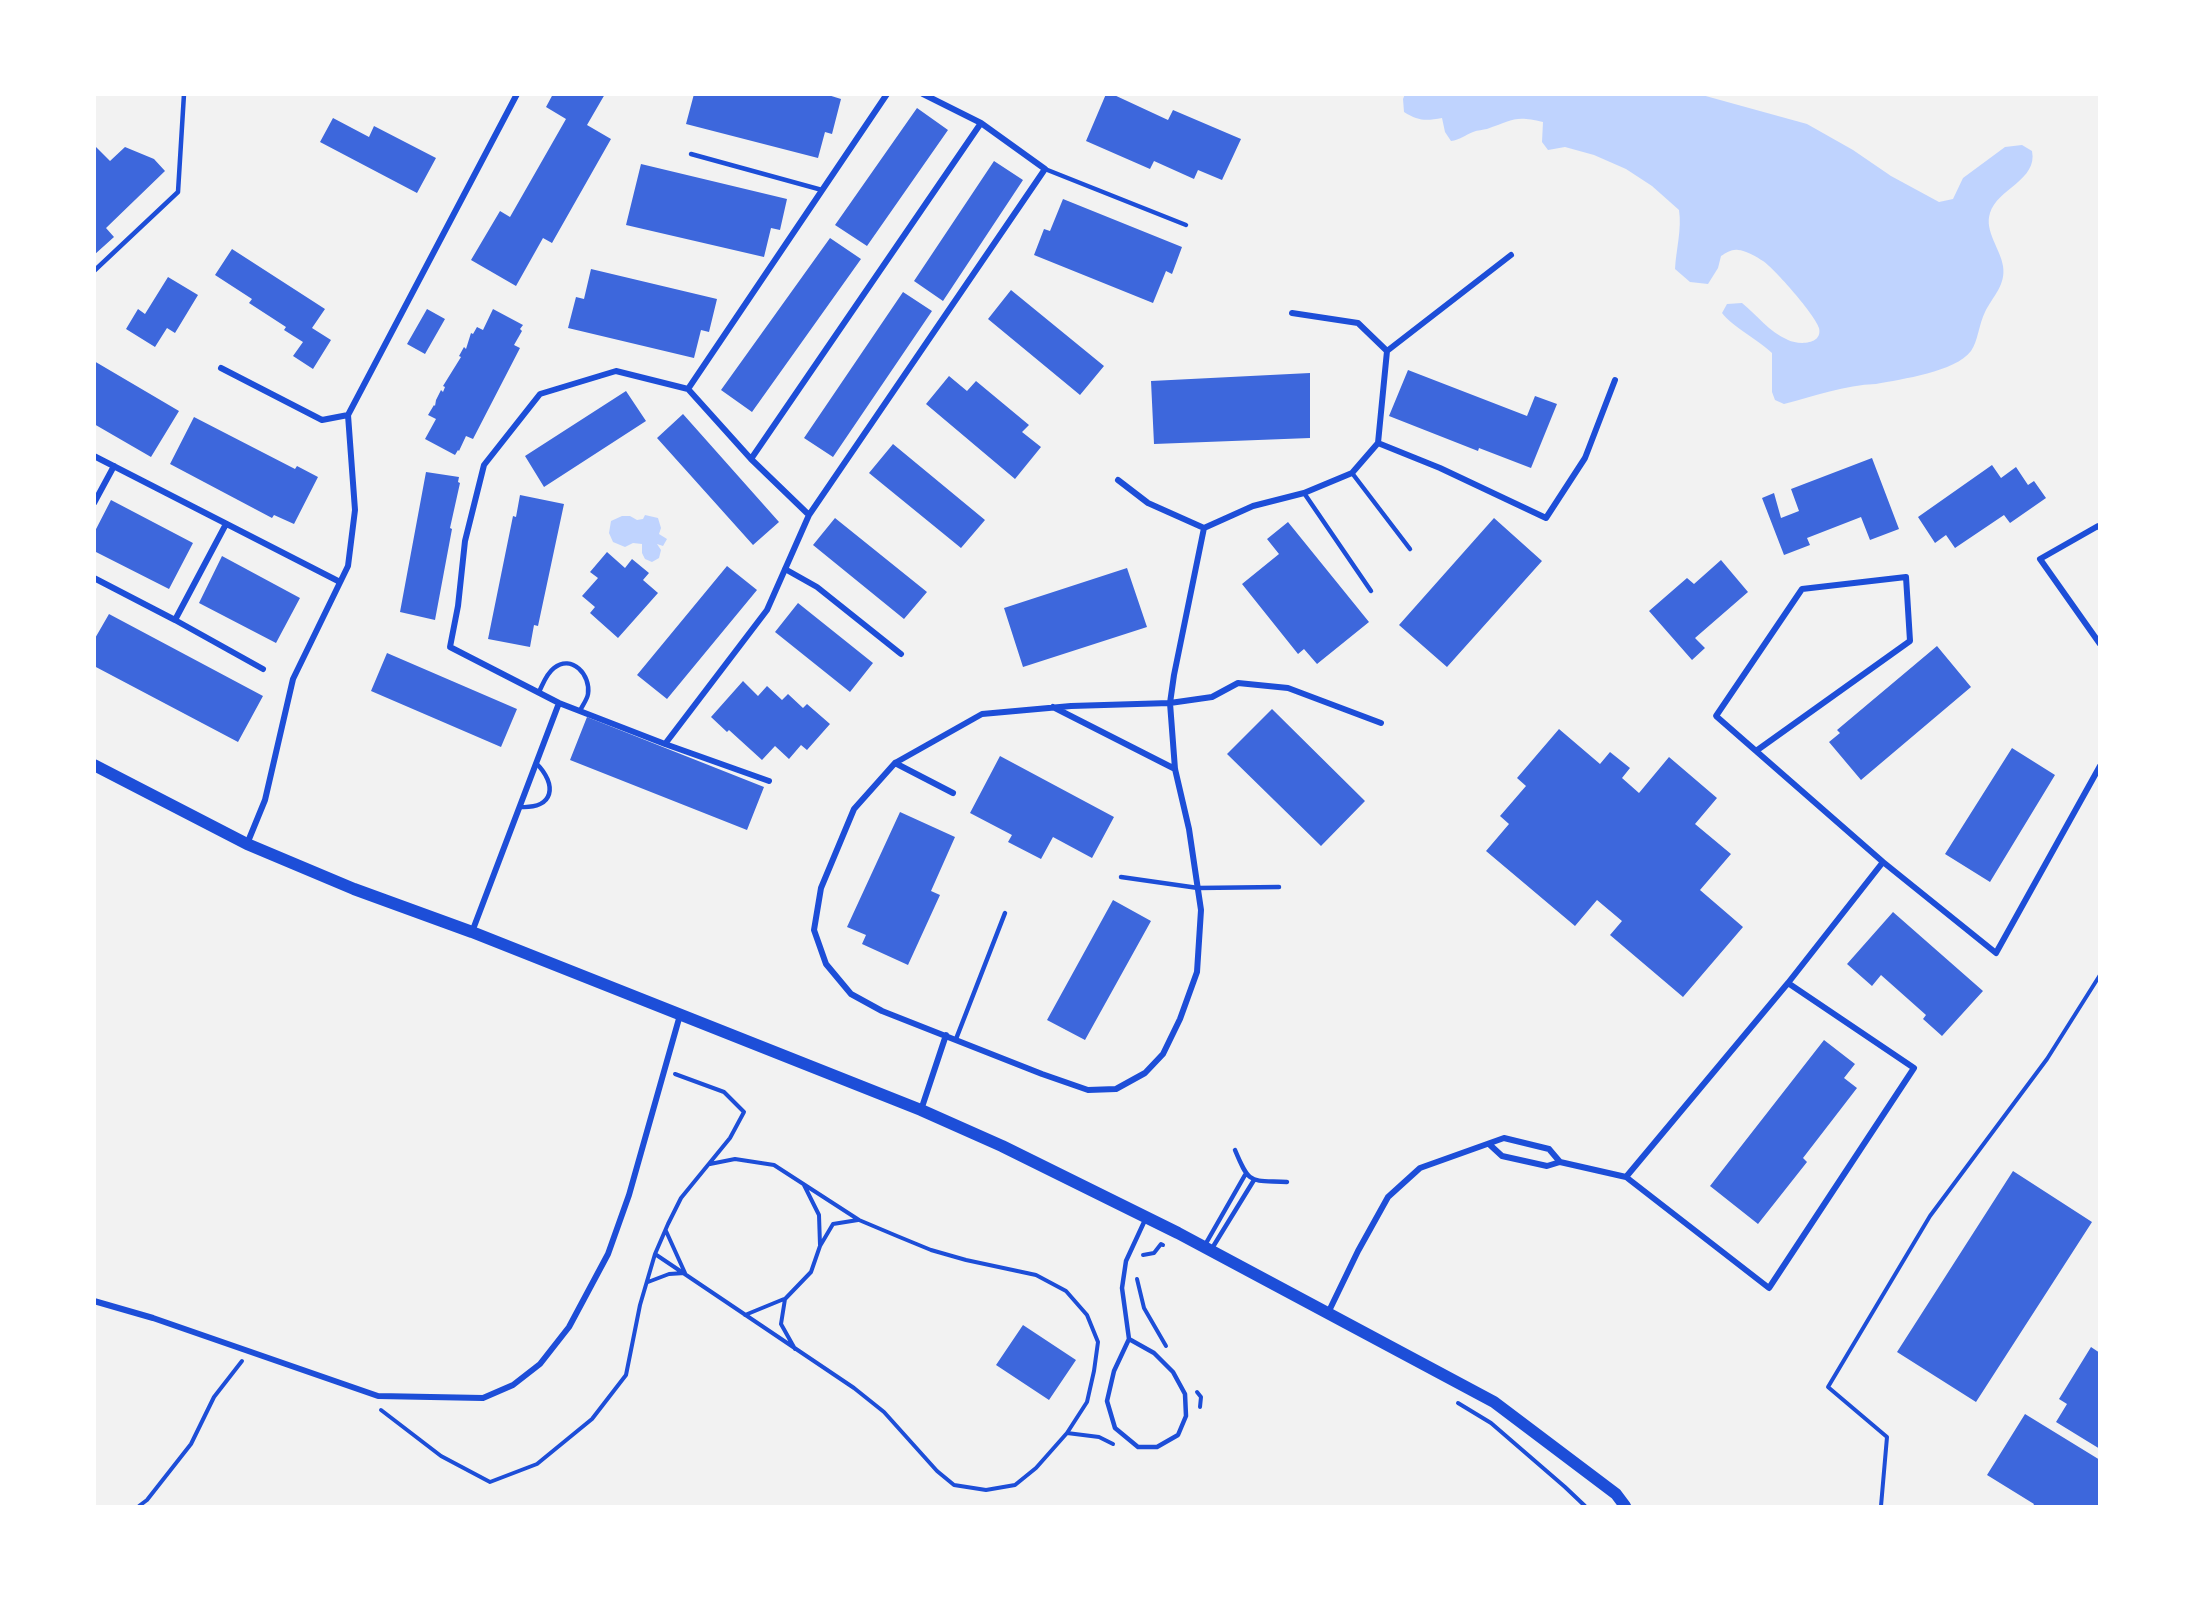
<!DOCTYPE html>
<style>
body{margin:0}
#map{position:relative;width:2194px;height:1601px;overflow:hidden;background:#f2f2f2;font-family:Georgia,serif}
canvas{display:block}
.frame{position:absolute;inset:0;border:96px solid #fff;pointer-events:none}
</style>
<div id="map">
<canvas width="2194" height="1601"></canvas>
<div class="frame"></div>
</div>
<script>
const g = document.querySelector('canvas').getContext('2d');
g.lineJoin = 'round';
function fillPath(path, color) {
  g.fillStyle = color;
  g.fill(path, 'evenodd');
}
function trace(path, color, width, dash) {
  g.strokeStyle = color;
  g.lineWidth = width;
  g.lineCap = dash ? 'butt' : 'round';
  g.setLineDash(dash || []);
  g.stroke(path);
}
const water = new Path2D(`
 M1405 94 1702 95 1807 124 1853 150 1891 176 1939 202 1953 199 1963 178 2005 147 2022 145 2032 151C2038 180 1997 189 1990 213 1984 231 2001 250 2003 266 2006 285 1993 296 1985 312 1979 324 1978 341 1971 351 1955 372 1902 379 1876 384 1845 385 1814 396 1784 404L1775 400 1772 392V353C1758 340 1732 326 1722 313L1727 304 1742 303C1757 315 1769 332 1788 340 1798 345 1823 345 1819 328 1816 316 1774 268 1763 261 1757 257 1745 250 1738 250 1732 249 1726 253 1721 256L1718 268 1708 284 1690 282 1675 269C1676 250 1682 229 1679 210L1652 186 1626 169 1594 155 1565 147 1548 150 1542 142 1543 122C1515 115 1512 120 1487 129 1483 130 1478 130 1473 132 1465 135 1460 140 1451 141L1445 132 1442 118C1426 121 1418 121 1404 112L1403 99Z
 M645 515 658 518 661 528 659 534 667 539 663 546 657 544 661 550 659 558 652 562 645 559 642 553V544L633 543 625 547 613 542 609 533 611 521 622 516H630L637 520 643 519Z`);
const building = new Path2D(`
 M553 94H605L587 125 611 139 552 243 543 238 516 286 471 260 500 211 510 217 566 119 546 107Z
 M694 94H825L841 99 832 134 825 132 818 158 686 124Z
 M1106 94H1112L1168 120 1173 110 1241 139 1222 180 1198 170 1194 179 1154 161 1150 169 1086 141Z
 M917 108 948 130 867 246 835 225Z
 M333 118 369 137 374 126 436 158 417 193 320 142Z
 M94 145 110 161 125 147 154 159 165 171 106 228 114 237 94 255Z
 M994 161 1023 180 943 301 914 281Z
 M641 164 787 199 780 230 771 228 764 257 626 225Z
 M1063 199 1182 247 1172 274 1166 271 1153 303 1034 255 1044 229 1050 231Z
 M830 238 861 259 752 412 721 390Z
 M232 249 325 309 312 328 331 340 313 369 293 356 303 342 284 330 286 327 249 303 252 299 215 275Z
 M591 269 717 299 709 332 701 330 694 358 568 328 576 297 584 299Z
 M168 277 198 295 175 333 167 328 155 347 126 329 138 309 145 314Z
 M1011 290 1104 366 1080 395 988 319Z
 M903 292 932 311 833 457 804 438Z
 M427 309 445 319 425 354 407 344Z
 M493 309 523 325 520 329 522 331 514 345 520 348 473 439 466 436 459 451 458 450 455 455 425 439 436 419 428 415 434 405 435 406 436 400 441 390 443 392 445 387 443 386 461 357 459 356 464 347 466 349 471 333 473 334 477 327 483 330Z
 M94 361 179 411 151 457 94 424Z
 M1408 370 1527 416 1535 396 1557 404 1531 468 1479 448 1478 451 1389 416Z
 M1310 373V438L1154 444 1151 381Z
 M949 376 967 391 976 381 1029 425 1022 432 1041 447 1015 479 926 404Z
 M626 391 646 421 544 487 525 456Z
 M683 414 779 522 753 545 657 438Z
 M194 417 295 469 297 466 318 477 294 524 274 515 272 518 170 464Z
 M893 444 985 520 961 548 869 473Z
 M1872 458 1899 529 1870 540 1861 517 1807 538 1810 545 1784 555 1762 498 1774 493 1781 518 1799 511 1791 489Z
 M1992 465 2001 478 2016 467 2028 485 2034 481 2046 498 2010 523 2004 515 1955 548 1946 535 1935 543 1918 517Z
 M426 472 459 477 458 482 460 483 450 528 452 529 435 620 400 612Z
 M520 495 564 504 538 626 534 625 530 647 488 639 513 516 516 517Z
 M111 500 193 543 169 589 94 551V533Z
 M835 518 927 592 904 619 813 545Z
 M1494 518 1542 561 1447 667 1399 625Z
 M1288 522 1369 622 1317 664 1304 649 1298 654 1242 584 1279 554 1267 539Z
 M607 552 625 568 632 559 649 573 643 580 658 593 618 638 590 613 595 607 582 596 598 578 590 572Z
 M222 556 300 598 276 643 199 603Z
 M1721 560 1748 592 1695 638 1705 648 1692 660 1649 611 1687 578 1694 584Z
 M727 566 757 590 667 699 637 675Z
 M1127 568 1147 627 1023 667 1004 608Z
 M798 603 873 663 850 692 775 632Z
 M109 614 263 696 238 742 94 666V640Z
 M1937 646 1971 687 1861 780 1829 742 1840 733 1837 730Z
 M387 653 517 709 501 747 371 691Z
 M743 681 758 696 767 686 782 700 788 694 803 708 807 704 830 724 807 750 801 745 789 759 775 746 762 760 729 730 727 732 711 717Z
 M1272 709 1365 801 1321 846 1227 754Z
 M587 717 764 787 747 830 570 760Z
 M1559 729 1600 764 1610 752 1630 768 1622 778 1639 793 1669 757 1717 798 1695 824 1731 854 1700 890 1743 927 1683 997 1610 935 1622 921 1597 900 1575 926 1486 851 1509 824 1500 816 1526 786 1517 778Z
 M2012 748 2055 775 1990 882 1945 854Z
 M1000 756 1114 817 1092 858 1053 837 1041 859 1008 842 1012 835 970 813Z
 M900 812 955 837 931 891 940 895 908 965 862 944 866 935 847 927Z
 M1113 900 1151 921 1085 1040 1047 1020Z
 M1893 912 1983 991 1942 1036 1923 1019 1926 1015 1881 975 1872 986 1847 964Z
 M1824 1040 1855 1064 1844 1078 1857 1088 1803 1158 1807 1162 1758 1224 1710 1186Z
 M2013 1171 2092 1222 1976 1402 1897 1352Z
 M1023 1325 1076 1360 1049 1400 996 1365Z
 M2091 1347 2100 1353V1449L2056 1422 2067 1404 2059 1399Z
 M2025 1414 2100 1460V1506H2033L2034 1504 1987 1475Z`);
const path = new Path2D(`
 M710 1164 735 1159 774 1165 859 1220 897 1236 931 1250 966 1260 1036 1275 1066 1291 1087 1315 1098 1342 1094 1371 1087 1402 1067 1433
 M804 1185 819 1215 820 1245
 M655 1254 854 1388 884 1412 937 1471 954 1485 986 1490 1015 1485 1036 1468 1067 1433 1099 1437 1113 1444
 M1143 1255 1154 1253 1161 1244 1163 1245
 M1137 1279 1144 1308 1166 1346
 M648 1282 669 1274 685 1273 666 1231
 M745 1315 784 1299
 M795 1349 781 1324 785 1299 811 1272 820 1246 833 1224 858 1220
 M1197 1392 1201 1397 1200 1407
 M1458 1403 1491 1423 1565 1487 1585 1506
 M381 1410 441 1456 490 1482 537 1464 592 1419 626 1375 640 1305 655 1254 668 1224 681 1198 730 1138 744 1112 724 1092 675 1074
 M139 1506 147 1500 191 1444 214 1397 242 1361
 M1881 1506 1887 1437 1828 1387 1930 1216 2047 1059 2100 975`);
const service = new Path2D(`
 M691 154 822 190
 M1045 169 1186 225
 M94 271 178 192 184 94
 M1352 473 1410 549
 M1304 493 1371 591
 M539 692C543 684 546 674 554 668 572 654 591 675 588 694 587 700 582 706 580 711
 M520 807C554 809 558 785 536 763
 M1121 877 1198 888 1279 887
 M956 1039 1005 913
 M1235 1150C1250 1186 1250 1180 1287 1182
 M1205 1245 1245 1175
 M1211 1250 1254 1180
 M1129 1339 1154 1353 1173 1372 1185 1394 1186 1416 1178 1435 1157 1447H1138L1115 1428 1107 1401 1114 1371 1129 1339 1122 1288 1126 1261 1145 1220`);
const minor = new Path2D(`
 M887 94 688 389 616 371 540 394 484 465 465 541 458 606 450 647 559 703 665 744 767 610 809 515 1045 169 981 123 923 94
 M1387 351 1511 255
 M221 368 322 420 348 415
 M688 389 751 459 981 123
 M1378 443 1440 468 1546 518 1585 458 1615 380
 M94 456 340 582
 M751 459 809 515
 M1118 480 1148 503 1204 528 1253 506 1304 493 1352 473 1378 443 1387 351 1358 323 1292 313
 M94 503 114 466
 M1204 528 1174 675 1170 703 1212 697 1238 683 1288 688 1381 723
 M2100 528 2098 526 2040 559 2100 644
 M785 569 817 587 901 654
 M94 578 175 620 226 524
 M175 620 263 669
 M1170 703 1175 769 1189 829 1201 910 1197 972 1180 1019 1163 1054 1145 1073 1116 1089 1088 1090 1042 1074 882 1011 851 994 826 964 814 930 821 888 854 809 895 763 982 714 1071 706Z
 M1053 707 1175 769
 M665 744 769 781
 M1756 751 1910 641 1906 577 1802 589 1716 716 1883 862
 M895 763 953 793
 M247 844 265 800 293 679 348 566 355 510 348 415 517 94
 M472 932 559 703
 M1788 983 1883 862 1996 953 2100 766
 M921 1110 946 1035
 M1489 1144 1502 1156 1547 1166 1560 1162 1626 1177 1769 1288 1914 1068 1788 983 1626 1177
 M94 1301 153 1318 378 1396 483 1398 513 1385 540 1364 569 1327 608 1254 629 1195 680 1015
 M1328 1313 1358 1251 1388 1197 1420 1168 1504 1138 1549 1149 1560 1162`);
const secondary = new Path2D(`
 M94 765 247 844 354 889 472 932 921 1110 1002 1146 1178 1233 1494 1402 1616 1494 1625 1506`);
fillPath(water, '#bfd3fe');
fillPath(building, '#3d67dc');
trace(path, '#1d4ed8', 4);
trace(service, '#1d4ed8', 4.5);
trace(minor, '#1d4ed8', 6);
trace(secondary, '#1d4ed8', 12);
</script>
